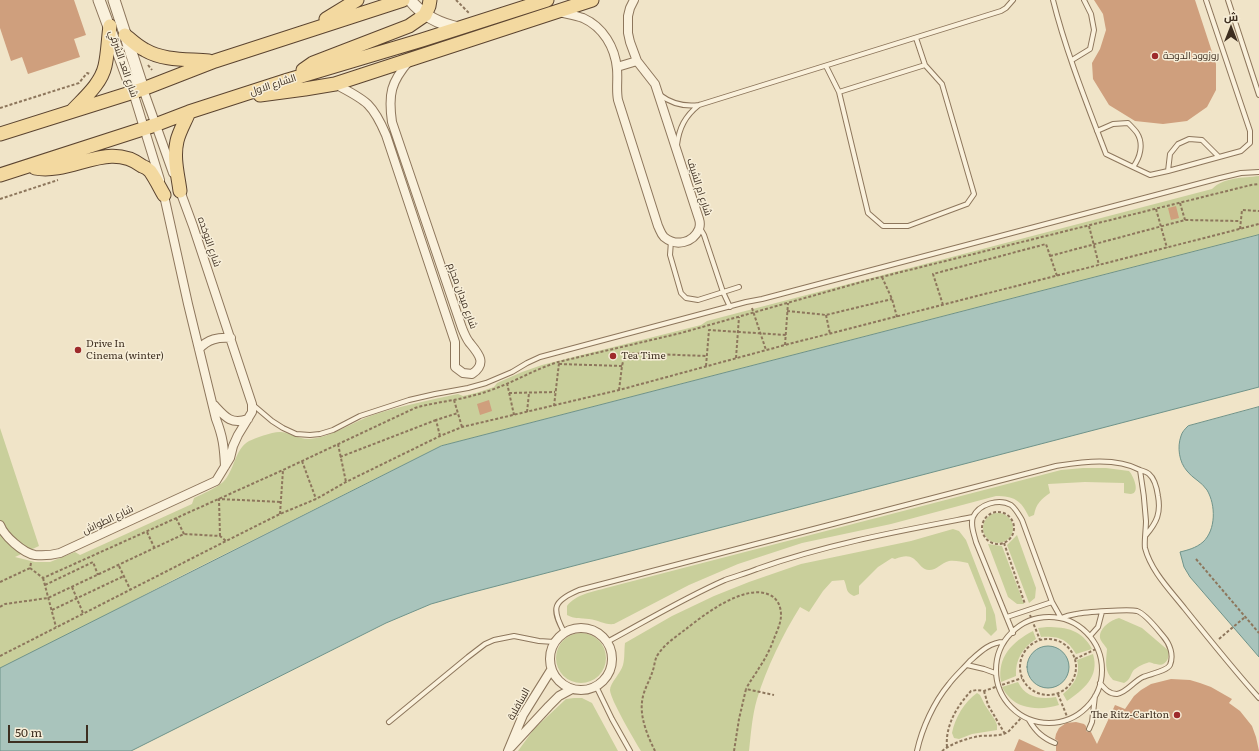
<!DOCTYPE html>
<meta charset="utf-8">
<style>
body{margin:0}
#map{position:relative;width:1259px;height:751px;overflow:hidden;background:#f0e4c8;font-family:Literata,Cairo,serif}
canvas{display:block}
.north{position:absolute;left:1211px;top:8px;width:40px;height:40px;-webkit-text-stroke:3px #f7eed8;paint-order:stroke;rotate:0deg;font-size:11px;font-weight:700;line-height:16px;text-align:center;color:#3d2e20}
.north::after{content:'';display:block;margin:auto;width:14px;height:18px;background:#3d2e20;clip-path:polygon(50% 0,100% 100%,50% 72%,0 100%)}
.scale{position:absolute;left:8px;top:725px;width:80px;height:18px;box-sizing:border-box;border:2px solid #3d2e20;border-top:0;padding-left:5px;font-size:12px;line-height:14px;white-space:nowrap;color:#3d2e20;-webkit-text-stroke:3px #f7eed8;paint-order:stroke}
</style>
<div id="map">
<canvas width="1259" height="751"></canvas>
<div class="north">ش</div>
<div class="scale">50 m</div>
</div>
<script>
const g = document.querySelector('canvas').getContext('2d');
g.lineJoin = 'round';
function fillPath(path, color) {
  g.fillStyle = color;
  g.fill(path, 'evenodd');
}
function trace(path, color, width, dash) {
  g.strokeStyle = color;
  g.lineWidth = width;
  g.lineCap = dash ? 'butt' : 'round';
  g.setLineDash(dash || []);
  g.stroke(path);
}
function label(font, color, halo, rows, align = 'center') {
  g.font = font + ' Literata,Cairo,serif';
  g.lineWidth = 3;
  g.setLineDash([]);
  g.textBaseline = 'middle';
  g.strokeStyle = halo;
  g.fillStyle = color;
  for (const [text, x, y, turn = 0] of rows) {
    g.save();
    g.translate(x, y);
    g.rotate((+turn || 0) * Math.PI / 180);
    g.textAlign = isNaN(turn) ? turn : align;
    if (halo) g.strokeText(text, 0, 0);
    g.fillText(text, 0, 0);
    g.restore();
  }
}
const green = new Path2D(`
 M1259 176V235L441 446 173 580 0 670V428L39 546 15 557 35 562H50L75 552 80 555 192 504 194 498C204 493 215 489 223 482 235 470 234 450 249 441 255 438 274 431 281 432 291 433 300 440 310 439 332 437 352 422 373 415 400 406 430 400 458 394L463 396 476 393 494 387 497 383 522 372 542 365 701 325 707 321 1212 189C1224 177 1243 178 1259 176Z
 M1083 468H1106L1129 471C1133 475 1141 493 1131 494 1128 494 1126 493 1124 493V483L1085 482 1048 484 1050 493C1041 499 1036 504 1034 515L1029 517C1021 500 1014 496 996 496L891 524 802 543 738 564 689 585 614 624C604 625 599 620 589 619 581 618 574 619 567 615V606C576 594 593 592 606 588L1038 476 1061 470Z
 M983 528a15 15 0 1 1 30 0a15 15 0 1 1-30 0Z
 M953 529 959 531 966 540 995 615 997 630 991 636 983 628 986 620V608L968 563C962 562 955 560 949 561 941 563 937 570 929 570 916 569 918 549 895 559L892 558 878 567 859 586V594L854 596C845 592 848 589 844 580L832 581 823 591 809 612 800 607C782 636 767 667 757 699 752 716 751 734 749 751H641C635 741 610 699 610 690 610 683 621 673 623 665 625 658 624 650 625 643L672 616 714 596 749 582 801 564 911 541Z
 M1017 535 1036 588 1035 598 1029 603 1007 545Z
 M988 544 1002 546 1024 604H1017L1008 597Z
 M1119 618 1142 628 1169 651C1169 660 1165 667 1156 664 1152 664 1150 661 1147 663 1143 664 1135 668 1133 671 1130 676 1130 680 1124 683L1113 680C1104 671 1106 661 1107 649 1105 645 1101 642 1100 638 1099 628 1111 620 1119 618Z
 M1047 627C1067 627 1082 630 1092 649L1076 654C1067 639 1059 636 1041 637L1038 628Z
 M1033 631 1036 639C1023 647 1015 660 1016 676L1001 682C997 657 1012 642 1033 631Z
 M556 658a25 25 0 1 1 50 0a25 25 0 1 1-50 0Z
 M1093 654C1100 677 1083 690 1067 701L1063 694C1074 685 1081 674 1077 660Z
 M1018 682C1025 697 1040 700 1056 697L1059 705C1043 710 1022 710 1010 698 1007 695 1004 691 1002 687Z
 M977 693 980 695 985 705 995 720 997 725V730L972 734 959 739 954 738 952 733C955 718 964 702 977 693Z
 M574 698H582L592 703 618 751H518L534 729 566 699Z`);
const water = new Path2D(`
 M1259 235V387L466 594 431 604 386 623 131 751H0V668L441 446Z
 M1259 407V657L1190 577 1184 567 1180 552C1188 550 1196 548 1203 542 1216 530 1216 505 1207 490 1202 482 1192 478 1187 471 1179 462 1177 447 1181 436 1182 432 1185 429 1188 426Z
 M1027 667a21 21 0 1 1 42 0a21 21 0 1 1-42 0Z`);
const building = new Path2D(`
 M0 0H74L86 35 74 39 80 57 28 74 22 57 11 61 0 28Z
 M1094 0H1195L1216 64V90L1207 107 1187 121 1163 124 1135 121 1109 105 1093 79 1092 63 1100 49 1106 30 1103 14Z
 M1176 206 1179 218 1171 220 1168 208Z
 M489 400 492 411 480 415 477 404Z
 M1171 679 1190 680 1200 683 1211 687 1232 699 1229 703 1240 711 1252 726 1256 737 1259 751H1056V746L1058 743V741L1055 739 1056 734 1059 728 1066 723 1076 722 1084 724 1086 726V731L1088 732H1091L1097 744 1115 705 1125 709 1134 696 1141 690 1151 684Z
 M1019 739 1045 751H1014Z`);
const path = new Path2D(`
 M456 0 469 13
 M148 65 152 70
 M0 108 79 83 87 73 90 74
 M0 199 58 180
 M1180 203 1185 220
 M1156 209 1167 248
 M1089 226 1099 265
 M1240 229 1242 210 1259 211
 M1050 256 1185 220 1240 221
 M882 277 892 299 897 317
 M943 305 933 274 1046 244 1057 276
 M752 308 766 350
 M787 311 826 315 892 299
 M826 315 830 334
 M785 345 788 303
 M736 358 739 317
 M559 364 622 366
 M706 366 709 330 786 335
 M507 383 514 415
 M619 390 622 366 625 353 706 356
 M509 393 555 392
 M454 400 462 427
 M554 406 559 363
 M527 412 529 393
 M440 436 436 420 458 413
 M338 444 346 482
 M340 457 436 420
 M302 461 316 499
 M982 528a16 16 0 1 1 32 0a16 16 0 1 1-32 0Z
 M280 514 283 470
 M176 518 184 534
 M147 532 155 549
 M220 536 219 499 281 502
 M1004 543 1025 604
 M1196 559 1259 633
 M31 563 30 568 43 578 283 470 415 408C435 402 455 401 475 395 504 388 530 371 558 362L681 333 865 281 1251 185 1259 184
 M119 566 130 589
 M43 578 56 627
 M0 582 30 568
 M45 585 93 562 98 575
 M72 587 83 613
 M0 607 5 604 48 598 184 534 220 536 226 541
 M52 610 124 576
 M1030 615 1040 640
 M1219 639 1245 617
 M1020 667a28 28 0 1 1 56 0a28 28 0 1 1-56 0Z
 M0 656 226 541 280 514 316 499 346 482 440 436 462 427 619 390 785 345 1259 224
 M1075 659 1098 648
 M984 691 988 705 1005 734
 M1058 694 1068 719
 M947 747C945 726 957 706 971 691L977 690 984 691 1022 678
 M655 751C648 737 640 718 642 702 643 691 649 682 652 673 655 666 654 659 659 653 666 643 677 636 686 629 705 614 745 583 770 595 778 599 781 607 781 615 781 622 778 629 775 636 771 647 766 658 759 668 755 675 750 681 746 689
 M734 751 739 719 746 689 774 695
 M942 751C952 743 968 738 980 736 990 735 999 737 1008 732L1022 717`);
const service = new Path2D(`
 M1053 0C1066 52 1087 104 1106 154L1133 167C1140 158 1144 144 1137 133 1135 130 1131 126 1128 123L1113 124 1097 131
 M1228 0 1259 95
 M1072 60 1090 49 1094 30 1091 14 1084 0
 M826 66 839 92 868 213 883 226H908L967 204 974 194 942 84 925 65 916 38
 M839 92 925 65
 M660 95C672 104 684 107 699 105L1001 11 1006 8 1013 0
 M677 145C679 128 685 116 699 105
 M1133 167 1150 175 1168 171 1241 151 1250 143V131L1206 0
 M1168 171 1170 154 1178 144 1189 139 1202 140 1219 157
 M700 228 704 235 723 292 730 307
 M671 241 670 255 681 293 686 298 698 300 739 287
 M252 404 272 421 283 428 296 434 310 435 320 434 333 430 360 416 409 400 435 394 468 388 486 383 512 372 527 363 540 357 746 302 762 299 1220 178 1241 173 1259 172
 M1140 470C1143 487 1145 504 1146 521 1146 528 1144 543 1145 548 1151 571 1170 590 1185 609 1209 639 1233 669 1259 698
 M1007 617 1052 602
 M996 670a53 53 0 1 1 106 0a53 53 0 1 1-106 0Z
 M564 632C551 608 553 601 579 590L1056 466C1083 462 1115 457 1140 470 1143 471 1147 472 1149 474 1155 479 1157 489 1158 496 1161 513 1157 522 1146 535
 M1013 633 976 542C974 534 970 525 973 517 979 504 999 498 1011 505 1016 509 1019 515 1022 520L1052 602 1061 618C1066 616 1070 615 1076 614 1085 612 1129 609 1137 611 1146 614 1157 629 1163 636 1170 644 1174 655 1170 665 1167 671 1150 674 1143 677 1134 681 1126 693 1117 694 1109 694 1105 689 1100 683
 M1090 636 1098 627 1102 612
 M607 642C646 621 684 598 725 580 736 576 747 573 757 569 827 544 900 531 973 517
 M967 665 984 669 995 673
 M596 686 612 719 630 751
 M1029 720C1036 732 1043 738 1055 743
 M389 722 468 657 485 644 494 640 514 636 539 641 554 642
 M1089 729 1092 722 1095 696
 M917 751C922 728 934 702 949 684 955 676 963 669 970 661 980 652 990 642 1004 642`);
const minor = new Path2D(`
 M559 12C566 14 575 15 583 18 603 27 615 47 617 69 618 80 616 90 618 100L658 226C660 230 661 234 664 237 676 247 693 243 699 229 700 226 700 222 699 219L655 84 637 61 630 42 628 33V16L630 8 634 0
 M617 67 637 61
 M335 84C365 100 372 102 386 135L455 342V367L463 373 472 374C488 363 478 353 469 342 466 338 464 333 462 328L392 122C388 94 391 82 409 61
 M143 89 173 173
 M133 92 160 180
 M163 191 188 304 216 419C223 437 224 447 225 466
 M199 349C208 339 218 337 231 338
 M214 405C225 417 231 425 248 419
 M0 525C4 536 23 553 35 555 44 556 52 555 60 553L216 481 230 458 233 446 238 435 252 412V404L193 226 179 188
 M550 659a31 31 0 1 1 62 0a31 31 0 1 1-62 0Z
 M511 747 549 706 559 696 572 689
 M508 751 523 715 551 670`);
const tertiary = new Path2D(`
 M99 0 133 92
 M114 0 143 89
 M410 0C423 16 439 24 459 28`);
const primary = new Path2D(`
 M326 19 357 0
 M125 35C131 40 137 46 145 50 164 61 187 59 209 61
 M303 70 313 63 409 26 425 15 429 6 430 0
 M260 95 305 89 335 84 592 0
 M72 111C84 98 101 84 105 66 108 53 108 40 110 26
 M0 134 143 89 215 61 403 0
 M35 168C72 175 108 140 142 166 145 167 148 169 150 171 155 178 160 188 164 195
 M0 175 155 125 189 112 288 80 422 40 547 0
 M180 191C178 175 173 158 177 141 179 132 185 122 189 112`);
const markers = [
 [1155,56,4,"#9e2a2b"],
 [78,350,4,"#9e2a2b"],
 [613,356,4,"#9e2a2b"],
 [1177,715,4,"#9e2a2b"]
];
const poiNames = [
 ["روزوود الدوحة",1163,56],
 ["Drive In",86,344],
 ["Cinema (winter)",86,356],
 ["Tea Time",621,356],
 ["The Ritz-Carlton",1169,715,"right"]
];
const streetNames = [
 ["شارع العد الشرقي",123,64,71],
 ["الشارع الاول",273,85,-18],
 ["شارع ام الشيف",699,187,72],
 ["شارع النوخده",209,242,71],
 ["شارع ميدان محزم",462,296,70],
 ["شارع الطواش",108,520,-25],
 ["السافلية",519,704,-61]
];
fillPath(green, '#c9cf9b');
fillPath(water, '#a9c4bc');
trace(water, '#6f938a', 1);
fillPath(building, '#cf9f7d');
trace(service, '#8d765c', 6);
trace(minor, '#8d765c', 10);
trace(tertiary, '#8d765c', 13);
trace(primary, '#5b4430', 15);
trace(path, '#8d765c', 2, [3, 2]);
trace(service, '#faf1dc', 4);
trace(minor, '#faf1dc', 8);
trace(tertiary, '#faf1dc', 11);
trace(primary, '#f3d9a0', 13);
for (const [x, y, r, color] of markers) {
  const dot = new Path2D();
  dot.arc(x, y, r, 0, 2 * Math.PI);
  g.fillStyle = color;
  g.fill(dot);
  trace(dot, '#f7eed8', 1.5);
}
label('10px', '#3d2e20', '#f7eed8', poiNames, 'left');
label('10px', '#3d2e20', '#f7eed8', streetNames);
</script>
